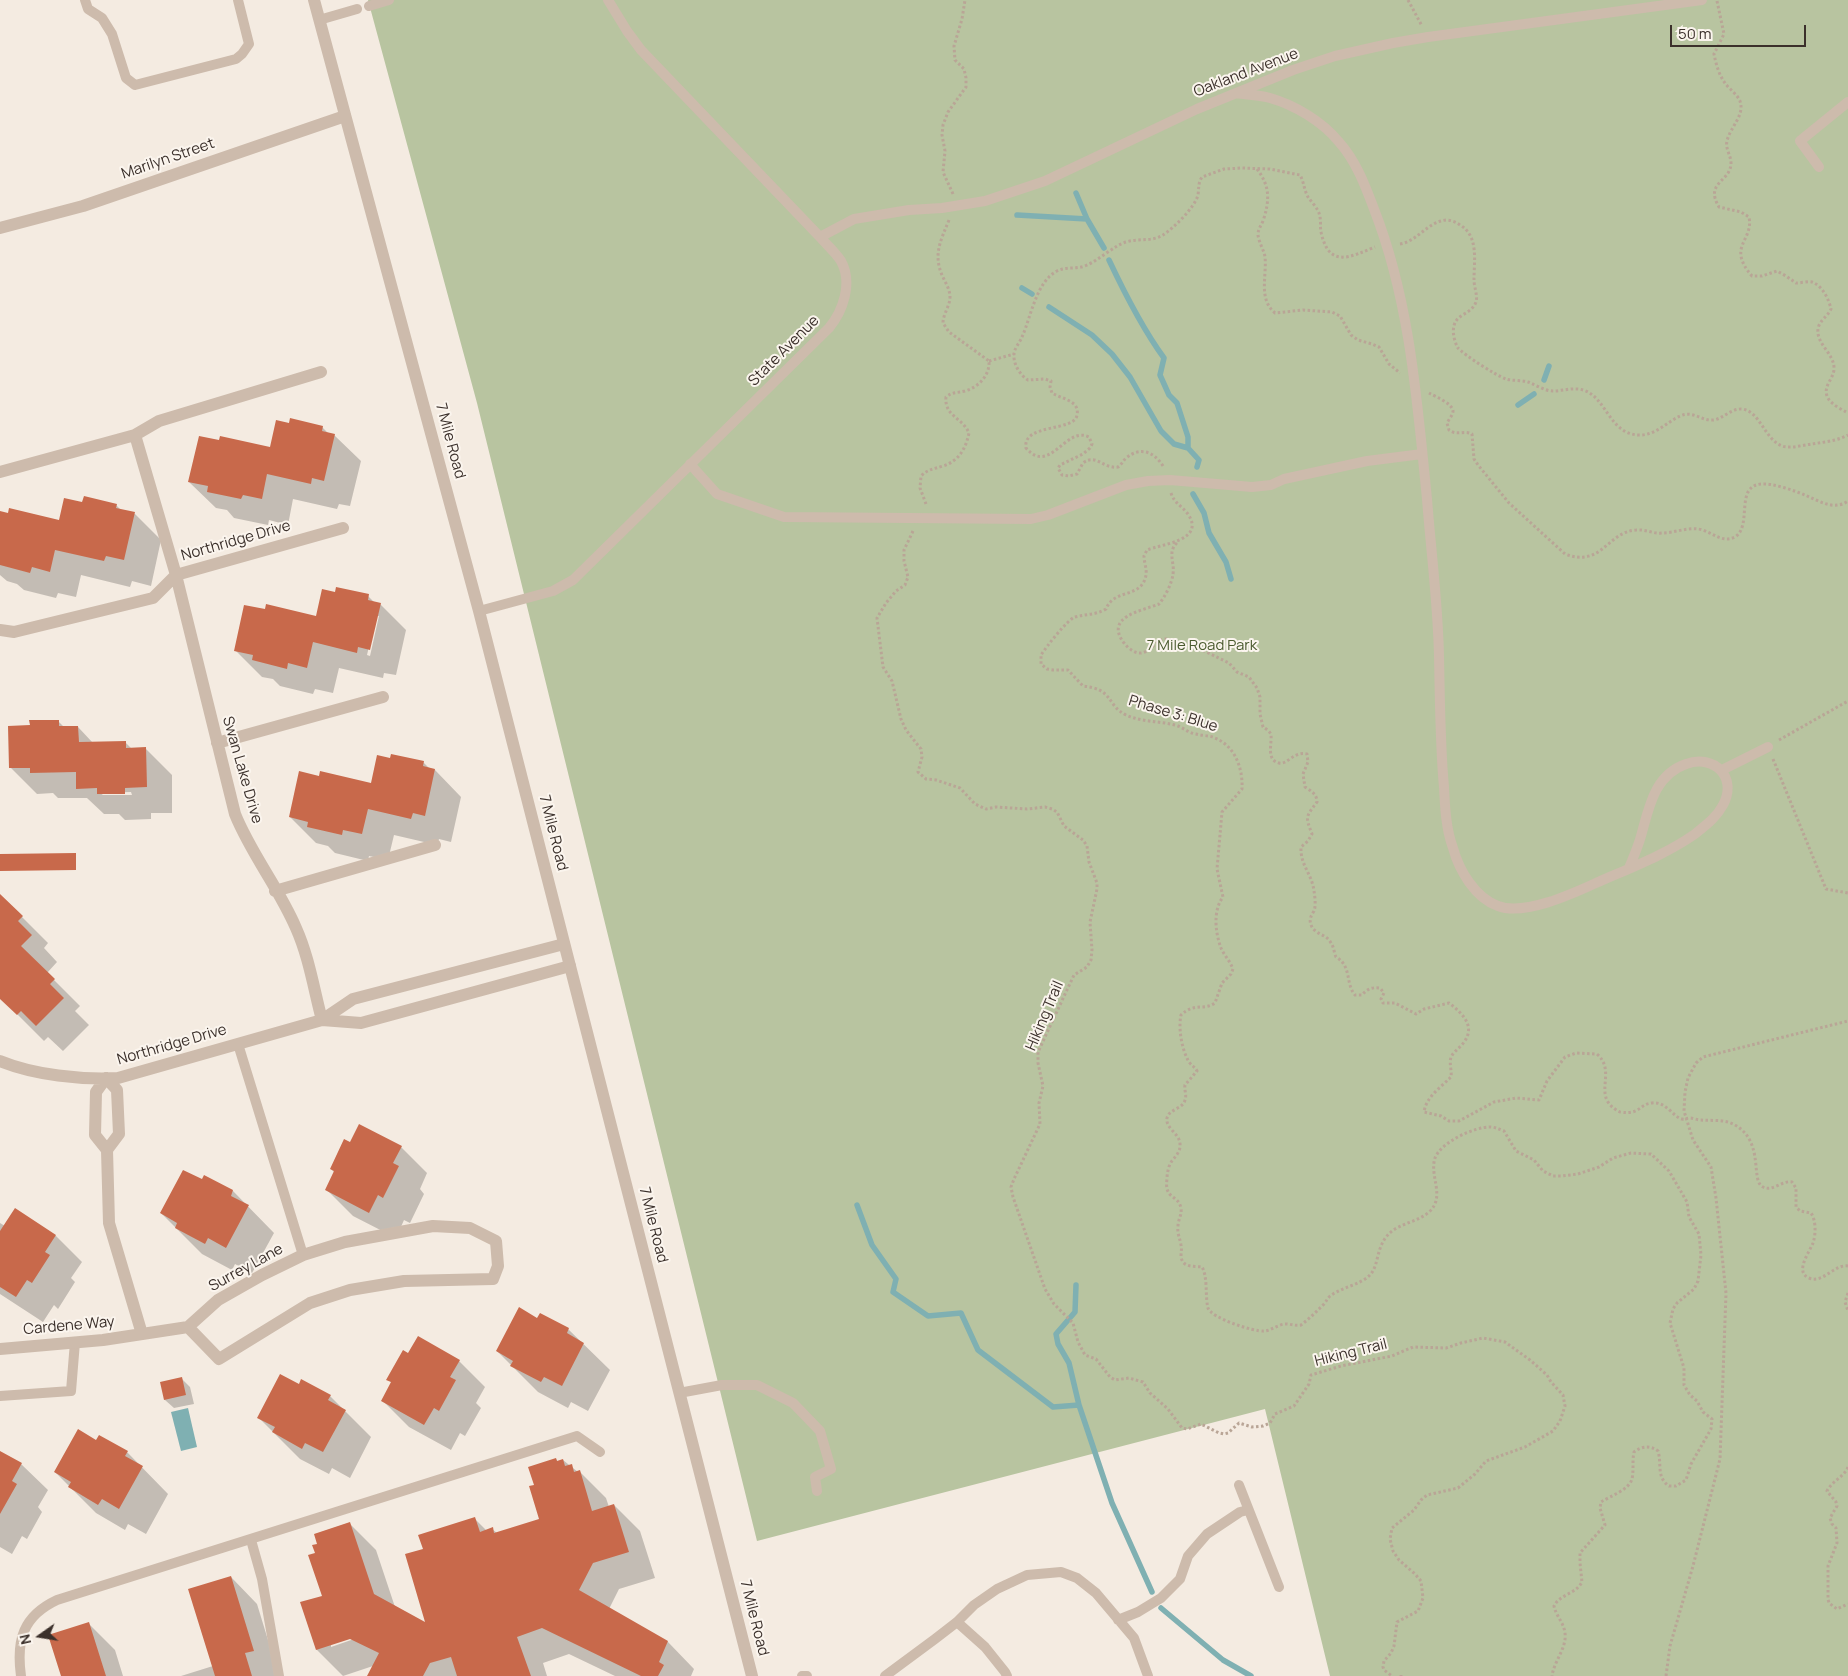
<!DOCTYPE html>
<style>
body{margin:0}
#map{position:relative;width:1848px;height:1676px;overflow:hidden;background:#f4ebe1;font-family:Manrope,sans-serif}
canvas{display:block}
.north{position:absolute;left:15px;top:1611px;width:50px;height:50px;-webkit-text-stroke:4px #fbf5ee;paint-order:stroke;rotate:257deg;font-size:14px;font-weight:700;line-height:20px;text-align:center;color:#3b302b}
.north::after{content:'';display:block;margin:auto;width:18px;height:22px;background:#3b302b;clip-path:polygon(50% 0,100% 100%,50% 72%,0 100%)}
.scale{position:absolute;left:1670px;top:25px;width:136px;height:22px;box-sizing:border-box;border:2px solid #3b302b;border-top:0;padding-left:6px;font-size:15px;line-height:18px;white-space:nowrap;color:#3b302b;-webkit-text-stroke:4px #fbf5ee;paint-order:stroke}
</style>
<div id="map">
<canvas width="1848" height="1676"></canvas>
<div class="north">N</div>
<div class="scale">50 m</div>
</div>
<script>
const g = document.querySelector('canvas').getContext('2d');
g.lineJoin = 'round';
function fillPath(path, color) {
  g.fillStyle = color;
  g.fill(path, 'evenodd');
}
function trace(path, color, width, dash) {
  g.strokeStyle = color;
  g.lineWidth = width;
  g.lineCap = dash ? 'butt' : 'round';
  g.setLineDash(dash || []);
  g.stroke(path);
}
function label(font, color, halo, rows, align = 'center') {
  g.font = font + ' Manrope,sans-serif';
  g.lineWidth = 4;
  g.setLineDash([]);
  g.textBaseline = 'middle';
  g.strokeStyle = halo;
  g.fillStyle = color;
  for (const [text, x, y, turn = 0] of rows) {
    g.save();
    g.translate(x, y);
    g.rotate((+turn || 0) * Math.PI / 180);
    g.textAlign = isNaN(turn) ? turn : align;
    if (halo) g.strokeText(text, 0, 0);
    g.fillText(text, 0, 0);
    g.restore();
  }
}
const green = new Path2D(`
 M368 0H1848V1676H1330L1265 1409 757 1541 477 403Z`);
const water = new Path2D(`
 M188 1408 197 1447 181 1451 171 1412Z`);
const shadow = new Path2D(`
 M290 424 322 427 329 434 334 435 361 461 350 506 339 504 337 509 293 499 288 525 269 520 268 525 234 518 227 510 216 508 189 482 271 449Z
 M83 504 116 505 122 511 135 514 161 540 151 586 132 581 130 587 81 575 76 597 58 593 56 598 24 590 17 584 7 581 0 575V513L60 521Z
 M336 593 368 596 375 603 380 604 406 630 396 675 384 673 383 678 339 668 333 693 315 689 313 694 280 686 273 679 262 677 235 650 317 618ZM376 616H379L370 656 367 655Z
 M58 721 65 728 78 727 93 743 125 742 132 749 145 748 172 775V813H151V819L125 820 119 814H104L87 798H58L53 793 37 794 10 767 31 726ZM131 792 132 795H103L100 793Z
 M423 762 430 769 435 770 461 797 451 842 439 839 437 845 394 835 388 860 369 856 368 861 335 853 328 846 316 843 290 817 320 777 372 784Z
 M0 895 48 943 44 948 57 962 47 973 80 1006 75 1011 89 1025 63 1051 48 1037 44 1041 0 997Z
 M401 1147 427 1173 420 1189 424 1194 410 1223 404 1220 396 1238 353 1216 327 1190 335 1173 331 1169Z
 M205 1176 233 1191 274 1233 252 1273 235 1264 232 1270 202 1254 161 1213 202 1181Z
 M0 1223 5 1226 56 1236 82 1262 71 1278 75 1282 58 1309 54 1305 43 1322 0 1294Z
 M538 1319 568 1329 610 1370 588 1411 571 1402 568 1408 538 1392 497 1351Z
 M408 1355 459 1361 485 1387 476 1403 481 1408 465 1436 460 1433 451 1450 409 1427 382 1400 392 1383 388 1379Z
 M181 1378 190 1387 194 1404 174 1408 165 1400 161 1383Z
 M299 1386 330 1396 371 1437 350 1478 332 1468 329 1474 300 1459 259 1418Z
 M99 1437 127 1452 168 1494 146 1534 128 1524 125 1530 96 1513 55 1472 97 1441Z
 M0 1452 21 1464 48 1490 38 1507 42 1512 27 1539 22 1536 12 1554 0 1547Z
 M556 1459 558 1462 563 1460 578 1472H580L606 1498 609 1507 614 1505 640 1531 655 1578 619 1589 609 1609 668 1642 694 1669 691 1676H615L569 1654 543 1663 547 1676H368L373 1666 343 1676 317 1650 302 1603 323 1597 317 1554 349 1523 376 1550 395 1607 427 1624 425 1550 475 1519 487 1531 492 1529 497 1533 540 1520 535 1486ZM356 1636 357 1638 331 1647V1644Z
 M231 1577 257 1604 279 1676H181L213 1666Z
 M88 1623 115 1650 123 1676H62Z`);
const stream = new Path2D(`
 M1076 193 1087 219 1104 248
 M1017 215 1087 219
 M1109 260C1125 294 1142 328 1164 358L1160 375 1169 395 1177 403 1188 437V448L1199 460 1197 467
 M1022 288 1032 294
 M1049 307 1092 335 1112 354 1130 377 1161 431 1174 444 1188 448
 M1544 380 1549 366
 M1518 405 1534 394
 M1193 494 1204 513 1209 533 1226 562 1231 579
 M857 1205 872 1245 896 1279 893 1292 928 1316 961 1313 978 1350 1053 1407 1079 1405 1112 1503 1152 1592
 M1076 1285 1075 1312 1056 1334 1058 1344 1069 1363 1079 1405
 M1161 1608 1223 1660 1251 1676`);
const building = new Path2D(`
 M290 418 323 426 322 431 335 434 324 481 312 478 311 484 267 474 262 499 243 495 241 499 207 492 208 486 188 482 199 436 219 440 220 436 270 447 276 420 289 423Z
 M84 496 117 504 116 508 135 512 124 560 106 556 104 561 55 550 50 572 32 567 30 573 0 565V511L8 513 9 508 59 520 64 498 82 502Z
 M336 587 369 594 368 600 381 603 370 650 358 647 357 653 313 642 307 668 288 663 287 669 252 660 253 655 234 651 244 605 265 609 266 604 316 616 322 589 335 592Z
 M29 720H59V726H78L79 742 126 741V748L146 747 147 787 125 788V794H97V788L76 789V772L30 773V768H9L8 726 30 725Z
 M391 754 424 761 423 766 435 769 425 816 413 813 411 819 368 809 362 834 343 830 342 835 307 827 308 822 289 817 299 771 319 776 320 771 371 783 377 755 390 758Z
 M76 853V870L0 871V854Z
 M0 894 23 916 18 921 32 935 21 946 55 979 50 984 64 998 36 1026 21 1011 17 1015 0 999Z
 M359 1124 402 1146 393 1163 399 1166 383 1198 378 1195 369 1213 325 1190 334 1171 330 1169 344 1139 350 1142Z
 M183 1170 202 1179 204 1175 233 1190 231 1196 249 1205 226 1248 208 1238 205 1244 175 1228 177 1223 160 1213Z
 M15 1208 56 1235 45 1252 50 1255 32 1283 27 1280 16 1297 0 1287V1231Z
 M519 1307 537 1318 540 1313 569 1328 567 1333 584 1343 562 1386 544 1377 541 1382 510 1366 513 1361 496 1351Z
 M418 1336 460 1360 450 1377 456 1380 439 1411 434 1408 424 1425 381 1401 391 1382 386 1380 403 1350 408 1353Z
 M280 1374 299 1384 301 1379 331 1395 328 1400 346 1410 323 1452 305 1443 302 1449 272 1432 275 1427 257 1418Z
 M182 1377 186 1395 164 1400 160 1382Z
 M78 1429 96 1440 99 1435 128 1451 125 1456 143 1466 119 1509 102 1499 98 1505 68 1487 71 1482 54 1472Z
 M0 1451 22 1463 12 1481 17 1484 0 1514Z
 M556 1458 557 1461 563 1459 565 1466 572 1464 574 1472 580 1470 592 1511 614 1504 629 1552 593 1563 579 1590 668 1641 659 1662 664 1665 658 1676H641L542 1628 517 1637 531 1676H457L451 1657 430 1663 423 1676H367L379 1653 350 1639 316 1650 300 1602 322 1596 308 1555 315 1553 312 1545 317 1544 314 1534 350 1522 374 1594 425 1622 405 1554 423 1549 418 1535 475 1517 480 1532 493 1527 494 1533 539 1519 529 1486 534 1485 528 1467Z
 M231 1576 254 1651 245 1653 252 1676H215L188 1589Z
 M89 1622 106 1676H61L48 1635Z`);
const path = new Path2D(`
 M1408 0 1422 26
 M1717 1 1724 34 1714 54C1716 64 1719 75 1725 83 1729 89 1737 94 1740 101 1745 116 1730 127 1727 141 1725 148 1731 156 1731 163 1731 182 1704 182 1719 207L1741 212 1749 217C1754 241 1726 246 1752 276H1762L1777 271 1786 276 1796 283C1801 283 1808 281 1812 282 1823 286 1829 300 1831 309 1828 316 1819 321 1818 329 1816 343 1833 353 1834 367 1835 378 1823 385 1827 396 1830 404 1841 409 1848 413
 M1257 169C1270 186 1270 200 1263 221 1261 226 1258 229 1258 235 1259 243 1264 250 1265 257 1267 276 1258 299 1275 313L1303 310 1332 312 1340 316 1351 335 1358 340 1372 344 1379 347 1389 364 1400 373
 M953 194 943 172 945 151 942 135 943 125 948 112 966 87V78L964 69 955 60 954 46 962 19 965 0
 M949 220C941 240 933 254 942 275 945 282 950 289 950 297 950 306 943 314 943 323L949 332 989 361
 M1400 244C1418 241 1427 222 1446 220 1451 220 1456 222 1460 225 1479 236 1474 261 1474 280 1474 287 1478 296 1476 302 1472 314 1456 314 1454 326 1452 333 1455 343 1458 348 1464 355 1497 376 1506 379 1513 381 1521 380 1528 382 1536 385 1545 391 1553 391 1562 391 1574 387 1583 390 1607 397 1609 435 1640 435 1656 435 1667 422 1680 416 1693 410 1701 421 1713 420 1723 419 1730 409 1741 409 1760 410 1764 439 1782 446 1791 449 1802 445 1812 444 1824 442 1837 441 1848 435
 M989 361 1014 354
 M1429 393C1436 397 1452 403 1453 411 1453 415 1449 419 1447 423L1449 430C1457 436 1464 430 1472 434L1474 459 1478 465 1509 503 1565 554C1602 568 1607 532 1636 530 1645 529 1653 534 1662 533 1675 533 1689 526 1703 530 1714 534 1723 543 1735 537 1753 526 1734 485 1762 484 1773 483 1795 491 1805 495 1819 501 1834 511 1848 501
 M1163 466C1154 452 1141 446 1126 458 1123 461 1122 464 1118 467 1103 469 1096 453 1083 463L1077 474 1069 476 1062 475 1058 468 1060 465 1083 454 1090 448 1092 444 1089 437C1066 425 1050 476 1026 448 1022 423 1075 432 1077 415 1078 411 1077 407 1074 404 1068 399 1059 397 1052 393L1050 387 1051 381 1045 379 1028 380C1020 375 1013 364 1014 354 1014 349 1020 342 1022 337 1031 317 1036 282 1057 271 1067 266 1077 270 1087 265 1099 260 1115 245 1126 242 1139 238 1152 242 1163 235 1174 228 1195 207 1198 195 1199 188 1198 183 1202 177L1224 169 1242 168 1270 169 1300 175C1304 182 1304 190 1308 197 1312 203 1319 209 1320 217 1321 222 1320 227 1321 232 1329 269 1350 257 1375 247
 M1171 493C1174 503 1182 506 1188 514 1206 541 1161 544 1147 550L1144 556C1144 562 1147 569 1146 575 1142 599 1114 588 1106 609 1096 615 1086 614 1075 617 1068 619 1046 647 1041 655V664L1047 669 1053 670H1068L1083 686C1114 689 1106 705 1126 715 1141 722 1159 721 1175 725 1183 727 1188 733 1196 734 1202 736 1209 735 1215 738 1235 746 1243 768 1242 789L1222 812 1217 869 1223 897C1213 910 1215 932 1221 948 1224 955 1230 961 1233 969L1231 974 1222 983 1215 1003C1203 1011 1195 1002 1181 1015 1178 1029 1182 1050 1189 1062 1192 1066 1195 1067 1197 1071L1185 1085C1184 1090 1187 1095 1185 1100 1183 1109 1169 1109 1167 1118 1165 1128 1180 1134 1180 1144 1181 1153 1173 1158 1170 1164 1168 1169 1167 1174 1167 1179 1164 1200 1178 1194 1181 1208 1182 1215 1178 1220 1178 1226 1177 1234 1180 1238 1181 1245 1182 1249 1181 1252 1181 1256 1182 1268 1194 1266 1202 1267 1208 1277 1205 1297 1208 1308 1211 1318 1254 1332 1264 1331 1271 1331 1278 1324 1286 1324 1291 1324 1295 1326 1301 1325 1309 1319 1316 1312 1323 1305 1326 1302 1327 1299 1330 1296 1342 1287 1360 1285 1370 1275 1380 1264 1375 1245 1392 1231 1403 1223 1419 1221 1429 1212 1446 1197 1429 1176 1435 1158 1441 1142 1474 1127 1490 1127 1495 1127 1499 1129 1504 1131L1516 1151 1534 1160 1543 1171 1553 1176H1562L1578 1174 1599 1167 1613 1158 1631 1153 1651 1154 1669 1171 1687 1202 1689 1217 1699 1234 1701 1255 1698 1281 1694 1289 1677 1303 1673 1309 1670 1323 1684 1368V1385L1690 1395 1697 1401 1703 1412 1712 1419 1711 1429 1691 1464 1686 1480 1676 1486H1669C1656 1477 1662 1464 1658 1451 1650 1445 1642 1446 1634 1452 1632 1461 1634 1470 1632 1479 1629 1490 1610 1496 1601 1502L1600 1508 1605 1525 1580 1553V1563L1582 1582C1576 1594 1560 1594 1554 1606 1556 1616 1564 1623 1565 1633 1567 1648 1554 1661 1552 1676
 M926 504 920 488 921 476C928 469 934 469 943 466 959 461 966 448 969 433 963 418 944 416 946 397 952 392 957 393 965 391 979 387 990 375 989 361
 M913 531 904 550V561L908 577 905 585 896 591 886 603 877 618 883 667 892 681 901 719 906 730 921 749 922 757 918 772 926 779 936 780 960 788 975 804 986 809 996 807 1027 809 1045 807 1052 809 1057 812 1064 826 1083 840 1087 846 1089 862 1097 883V889L1090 922 1092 950 1091 960 1087 967 1074 975 1038 1052V1063L1043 1086 1039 1103 1040 1124 1014 1179 1011 1187 1013 1197 1045 1289 1054 1304 1073 1323 1078 1342 1085 1355 1096 1359 1110 1377 1115 1380 1129 1378 1143 1382 1150 1393 1168 1409 1182 1428 1187 1429 1201 1424 1219 1433 1224 1434 1228 1433 1239 1423 1252 1427 1263 1426 1270 1423 1275 1414 1294 1406 1309 1384 1311 1375 1341 1366 1392 1356 1413 1347 1446 1348 1461 1343 1483 1338 1505 1342 1530 1360 1547 1375 1551 1382 1563 1395 1565 1406 1560 1421 1553 1431 1525 1447 1486 1461 1475 1474 1458 1488 1427 1495 1421 1500 1414 1510 1392 1528 1390 1539 1393 1551 1399 1560 1415 1574 1421 1581 1423 1598 1418 1611 1397 1622 1394 1646 1391 1653 1384 1661 1383 1667 1384 1670 1392 1676
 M1177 543C1167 552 1175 563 1173 574 1172 583 1165 597 1159 604 1141 611 1104 617 1124 643 1128 648 1134 653 1140 653 1151 653 1155 639 1166 639L1196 647 1229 663 1237 672 1249 677 1257 688 1260 697V714L1263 727C1266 729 1270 731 1271 735 1272 744 1266 760 1279 763 1288 765 1293 751 1307 754L1308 762 1303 774 1305 787C1311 791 1317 794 1317 802 1306 817 1305 816 1312 834L1308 841 1301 847C1300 865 1312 874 1314 891 1315 897 1316 906 1314 911 1311 916 1309 919 1311 925 1315 935 1327 934 1331 943 1334 947 1334 953 1336 957 1352 966 1345 983 1355 995H1362C1367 989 1372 987 1380 988L1384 993 1381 999 1383 1003H1395L1416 1014 1424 1009 1449 1003C1462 1013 1476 1026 1464 1042 1461 1047 1454 1051 1451 1057 1449 1064 1452 1071 1451 1077 1441 1087 1426 1097 1424 1112L1441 1116 1449 1121H1459L1494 1102 1516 1098 1539 1100 1547 1081 1565 1057 1576 1053 1597 1054C1614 1069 1599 1088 1608 1102 1611 1107 1616 1110 1620 1112 1641 1115 1639 1104 1652 1103 1666 1101 1673 1117 1682 1119 1686 1120 1685 1118 1690 1118 1693 1118 1697 1120 1701 1120 1712 1121 1725 1119 1735 1125 1765 1142 1750 1181 1763 1187 1773 1192 1782 1180 1792 1182L1796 1188V1207L1800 1211 1811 1213C1816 1220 1816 1234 1813 1243 1810 1251 1794 1272 1809 1278 1823 1284 1834 1264 1848 1266
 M1779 740 1848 701
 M1773 759 1826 889 1848 893
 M1848 1293 1845 1302 1848 1311
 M1848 1467C1844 1477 1832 1481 1827 1491L1836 1502 1837 1506 1830 1518 1832 1524 1836 1528 1837 1543 1828 1566V1599L1829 1603 1837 1609 1848 1604
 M1401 1676V1675
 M1666 1676 1670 1646 1693 1566 1720 1459 1726 1293 1716 1198 1711 1167 1693 1140 1684 1111 1685 1092 1688 1078 1696 1063 1703 1057 1848 1021`);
const service = new Path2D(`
 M85 0 88 9 102 18 112 34 126 78 135 85 236 59 242 54 249 44 238 0
 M369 6 389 0
 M319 20 357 9
 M1236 93C1247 95 1260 95 1270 98 1295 105 1323 122 1339 142 1356 161 1365 185 1374 209 1410 301 1417 400 1427 499 1431 551 1438 604 1439 656 1440 700 1440 744 1444 787 1445 808 1446 829 1453 848 1459 870 1475 898 1498 906 1524 916 1572 894 1596 883 1630 868 1665 855 1695 834 1706 825 1716 818 1723 805 1738 777 1714 754 1686 764 1654 775 1649 808 1641 836 1638 847 1633 858 1629 868
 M1819 167 1800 141 1848 102
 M820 237 854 219 909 210 942 208 985 201 1045 181 1197 109 1293 70 1335 56 1393 43 1428 37 1702 0
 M690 464 717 494 784 517 1031 519 1048 515 1126 485 1148 481 1170 480 1252 487 1271 485 1284 479 1367 461 1422 454
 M479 611 553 591 573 580 829 328C843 311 853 283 841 261 836 253 827 245 820 237L641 50 627 31 608 0
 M1722 770 1768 747
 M238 1044 303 1255
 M679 1393 722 1385H757L793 1403 820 1431 831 1469 815 1477 817 1491
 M0 1396 71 1391 75 1342
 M1239 1485 1279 1587
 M251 1540 262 1579 279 1676
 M1118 1620 1138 1612 1161 1598 1180 1579 1188 1556 1207 1534 1240 1512 1248 1510
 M957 1622 985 1647 1005 1672 1007 1676
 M21 1676C16 1640 23 1616 57 1600L577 1436 600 1452
 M802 1676H807
 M885 1676 935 1639 957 1622 974 1605 997 1589 1027 1575 1061 1572 1077 1578 1096 1593 1134 1638 1148 1676`);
const minor = new Path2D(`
 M0 228 83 206 345 116
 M135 435 176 575 235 814C251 854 279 888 296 928 309 957 314 990 322 1020
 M0 472 135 435 159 421 321 372
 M0 630 14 632 153 598 176 575 343 528
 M217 743 383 697
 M275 891 435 845
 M322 1020 361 1023 570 966
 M0 1061C34 1075 82 1080 118 1078L322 1020 353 999 564 944
 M107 1150 95 1135 96 1092 106 1078 117 1090 119 1134 107 1150 109 1223 142 1334
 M0 1349 103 1340 188 1327 218 1300 262 1275 303 1255 345 1242 433 1226 470 1228 496 1241 498 1266 493 1279 404 1281 350 1290 310 1303 219 1359 188 1327`);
const tertiary = new Path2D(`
 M314 0 479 611 752 1676`);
const streetNames = [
 ["Oakland Avenue",1246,73,-21],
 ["Marilyn Street",168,159,-19],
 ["State Avenue",784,351,-45],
 ["7 Mile Road",450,441,75],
 ["Northridge Drive",236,541,-16],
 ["Phase 3: Blue",1173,714,17],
 ["Swan Lake Drive",242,770,74],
 ["7 Mile Road",553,833,76],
 ["Hiking Trail",1045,1016,-67],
 ["Northridge Drive",172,1045,-16],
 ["7 Mile Road",653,1225,76],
 ["Surrey Lane",246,1268,-29],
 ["Cardene Way",69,1326,-5],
 ["Hiking Trail",1351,1353,-14],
 ["7 Mile Road",754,1618,76]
];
const parkNames = [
 ["7 Mile Road Park",1202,646]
];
fillPath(green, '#b8c4a0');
fillPath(water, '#7fb0b2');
fillPath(shadow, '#0003');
trace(stream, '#7fb0b2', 5.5);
fillPath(building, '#c8694b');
trace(path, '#b9a596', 3, [2.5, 2.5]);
trace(service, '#cdbbac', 10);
trace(minor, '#cdbbac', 12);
trace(tertiary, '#cdbbac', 12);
label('15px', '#3b302b', '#fbf5ee', streetNames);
label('15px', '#4a5a2e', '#fbf5ee', parkNames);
</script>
